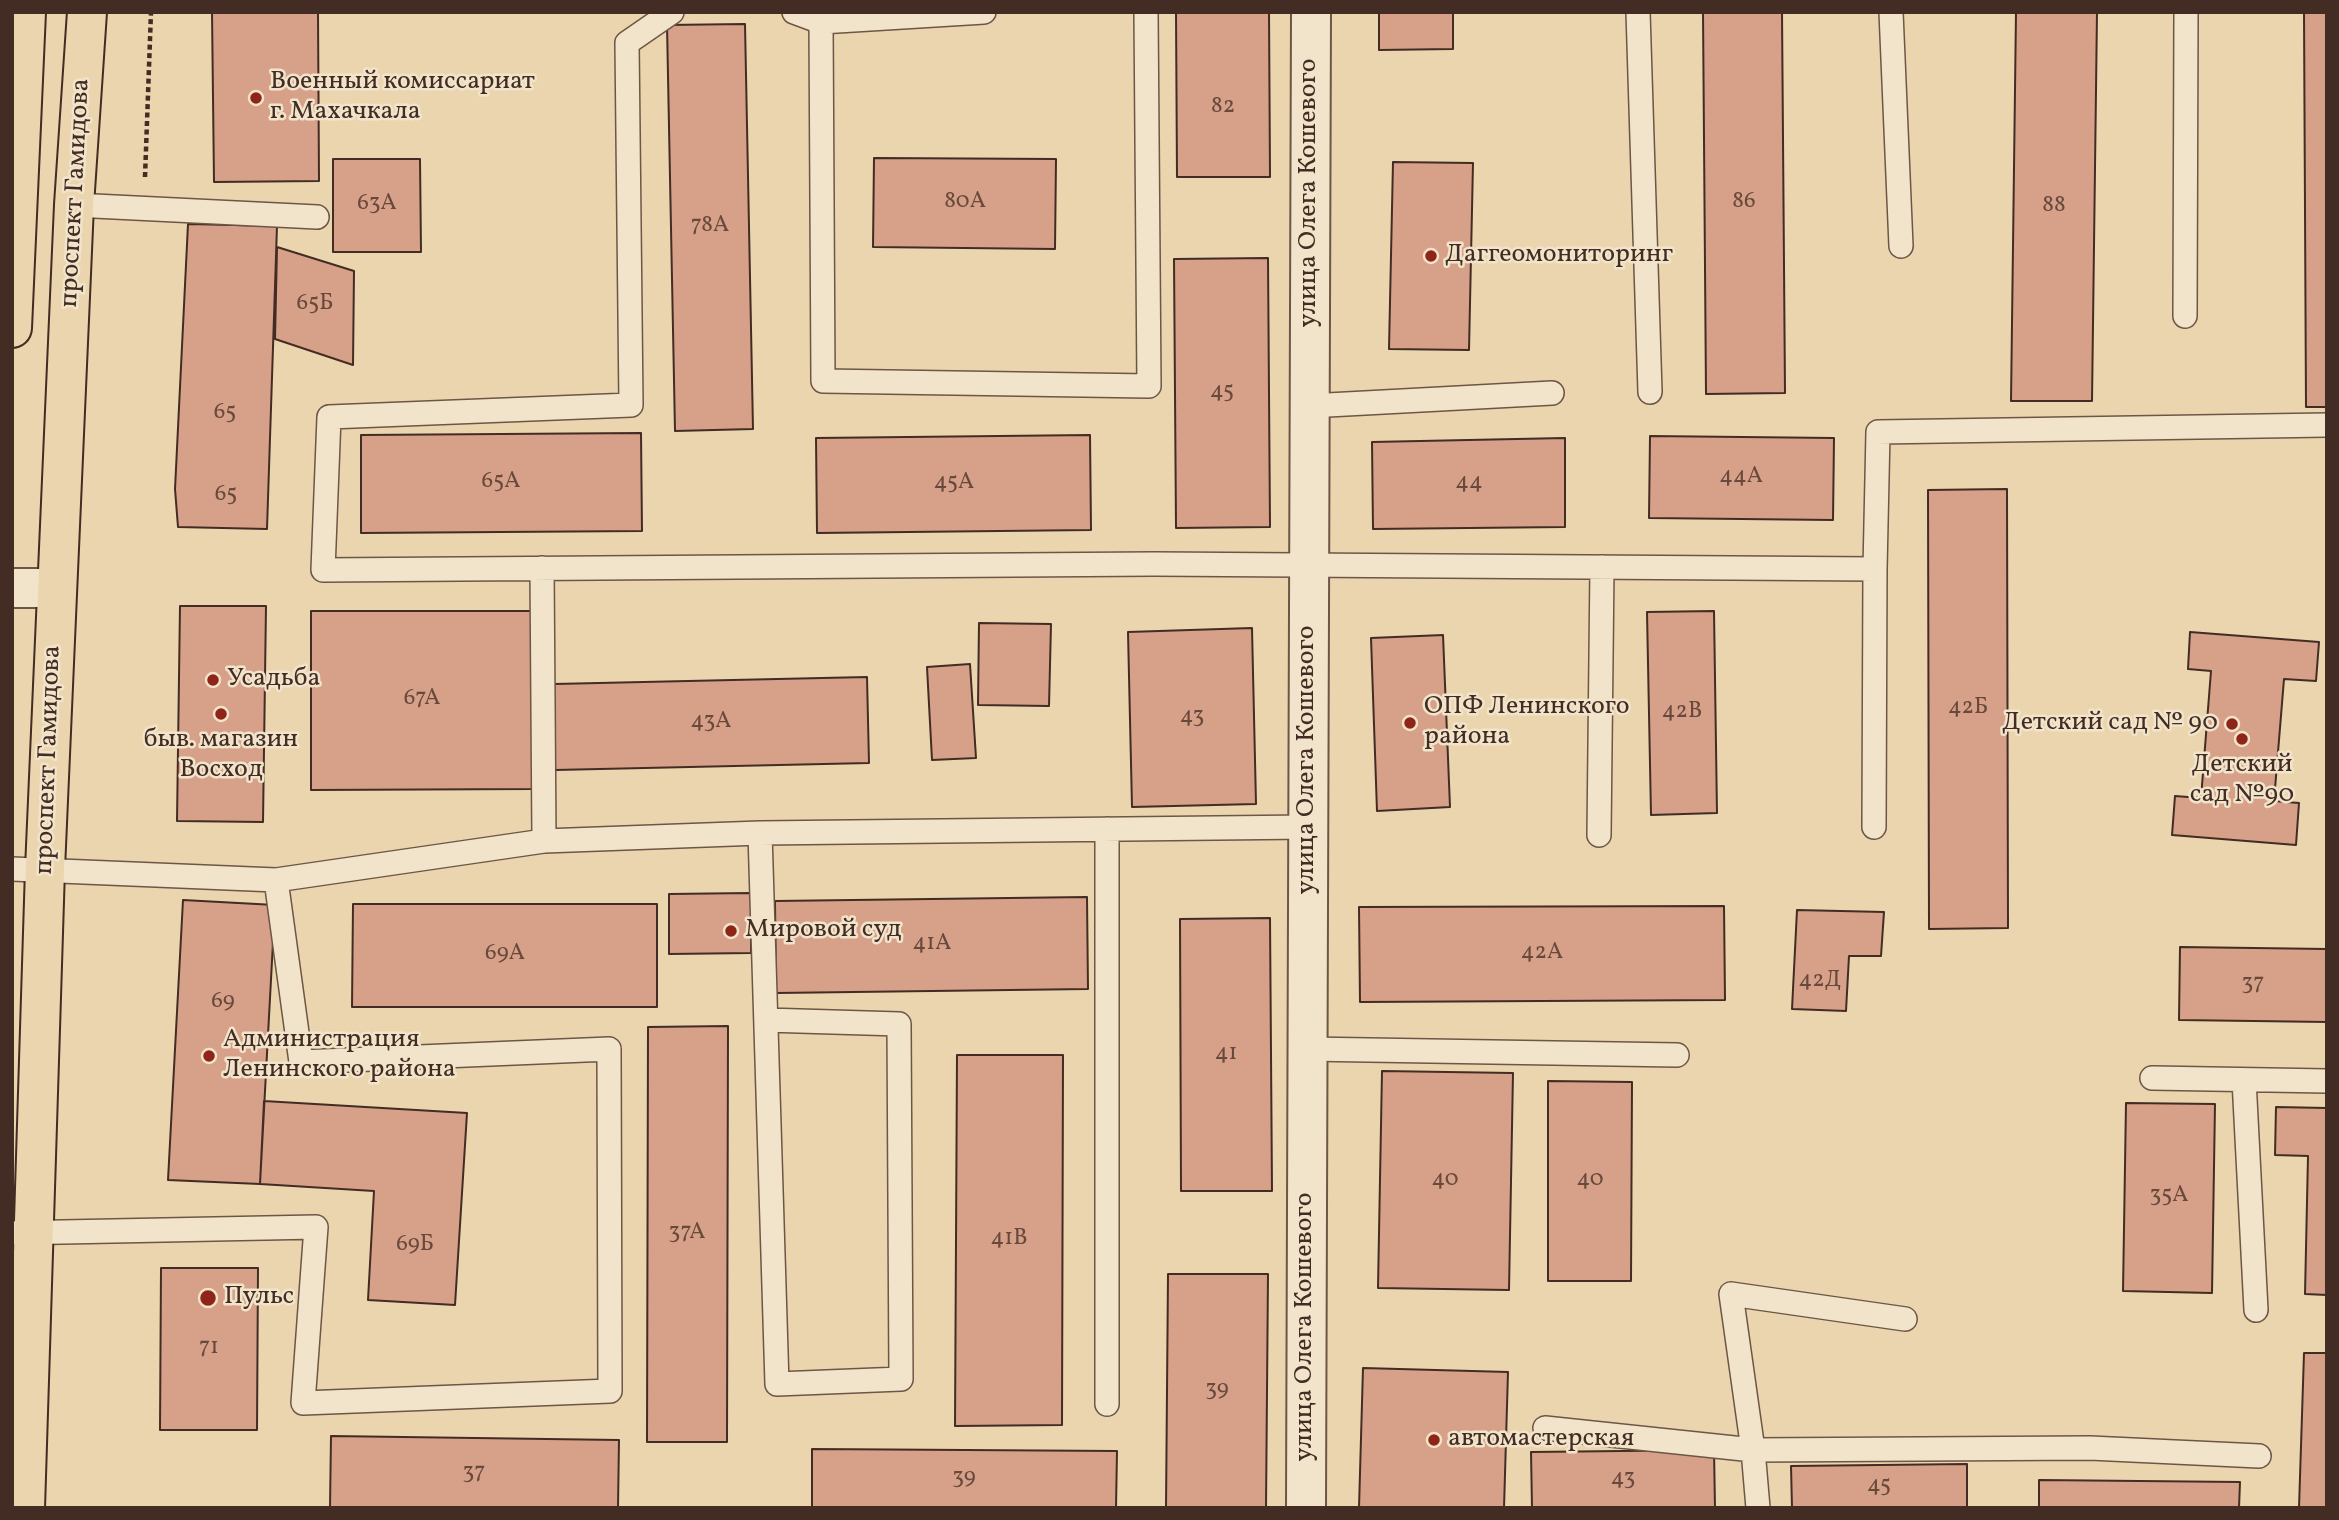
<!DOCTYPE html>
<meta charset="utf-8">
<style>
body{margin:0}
#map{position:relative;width:2339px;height:1520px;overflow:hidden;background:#ead5ae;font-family:Vollkorn,serif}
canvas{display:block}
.frame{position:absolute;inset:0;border:14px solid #432c23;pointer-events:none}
</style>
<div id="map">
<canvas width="2339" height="1520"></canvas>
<div class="frame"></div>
</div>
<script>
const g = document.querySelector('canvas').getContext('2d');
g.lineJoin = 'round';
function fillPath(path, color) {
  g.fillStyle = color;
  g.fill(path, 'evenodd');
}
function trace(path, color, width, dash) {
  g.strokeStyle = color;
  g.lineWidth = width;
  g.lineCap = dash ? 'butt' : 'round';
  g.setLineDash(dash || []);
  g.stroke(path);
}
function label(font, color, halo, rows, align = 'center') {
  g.font = font + ' Vollkorn,serif';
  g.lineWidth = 5;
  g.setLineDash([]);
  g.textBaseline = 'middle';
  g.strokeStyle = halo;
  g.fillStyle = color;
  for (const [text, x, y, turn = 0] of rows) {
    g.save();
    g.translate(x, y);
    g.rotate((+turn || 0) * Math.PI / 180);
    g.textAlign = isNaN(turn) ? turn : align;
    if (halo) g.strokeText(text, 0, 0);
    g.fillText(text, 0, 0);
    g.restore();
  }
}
const building = new Path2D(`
 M212 12H318L319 181 214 182Z
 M1176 12H1269L1270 177H1177Z
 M1379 12H1453V49L1379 50Z
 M1703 12H1782L1785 393 1706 394Z
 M2016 12H2097L2092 401H2011Z
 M2304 12H2327V407H2306Z
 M745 24 753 429 675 431 667 25Z
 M874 158 1056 159 1055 249 873 247Z
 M333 159H420L421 252H333Z
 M1393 162 1473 163 1469 350 1389 349Z
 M188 224 277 226 267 529 178 527 175 489Z
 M277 247 354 271 353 365 275 339Z
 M1268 258 1270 527 1176 528 1174 259Z
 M641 433 642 531 361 533V435Z
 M1090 435 1091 530 817 533 816 438Z
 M1650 436 1834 438 1833 520 1649 518Z
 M1565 438V527L1373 529 1372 442Z
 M2007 489 2008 928 1929 929 1928 490Z
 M180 606H266L263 822 177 821Z
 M311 611H533V789L311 790Z
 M1714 611 1717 813 1651 815 1647 612Z
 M979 623 1051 624 1049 706 978 705Z
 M1252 628 1256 804 1132 807 1128 632Z
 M2190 632 2319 642 2316 681 2284 679 2274 801 2299 803 2296 845 2172 835 2175 796 2201 798 2211 671 2188 669Z
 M1443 635 1450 807 1377 811 1371 638Z
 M970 664 976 758 932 760 927 667Z
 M867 677 869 763 555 770 554 684Z
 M751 893V953L669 954V894Z
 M1087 897 1088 989 776 993 775 901Z
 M183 900 275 905 260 1184 168 1180Z
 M353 904H657V1007H352Z
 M1724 906 1725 1000 1360 1002 1359 907Z
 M1797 910 1884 912 1881 956H1849L1846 1011 1792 1009Z
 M1270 918 1272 1191H1181L1180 919Z
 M2180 947 2327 949V1022L2179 1020Z
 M728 1026 727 1442H647L648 1027Z
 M957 1055H1063L1062 1425 955 1426Z
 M1382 1071 1513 1073 1509 1290 1378 1288Z
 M1548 1081 1632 1082 1631 1281H1548Z
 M264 1101 467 1113 455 1305 368 1300 374 1191 260 1184Z
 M2126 1103 2215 1104 2212 1293 2123 1291Z
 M2276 1107 2327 1108V1295L2305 1294 2308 1156 2275 1155Z
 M161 1268H258L257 1430H160Z
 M1168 1274H1268L1266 1508H1166Z
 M2304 1353H2327V1508H2299Z
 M1363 1368 1508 1372 1504 1508H1359Z
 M331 1436 619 1440 618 1508H330Z
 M812 1449 1117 1451 1116 1508H812Z
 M1714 1450 1715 1508H1532L1531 1452Z
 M1967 1464V1508H1792L1791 1466Z
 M2039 1480 2240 1482 2239 1508H2039Z`);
const path = new Path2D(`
 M145 177 151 12`);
const lane = new Path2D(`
 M672 12 627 43 631 405 329 417 323 570 1154 564 1875 569 1878 432 2327 425
 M794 12 821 22
 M984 12 821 22 823 381 1149 386 1146 12
 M1638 12 1650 392
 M1891 12 1901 246
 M74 205 317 217
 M2185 316 2186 12
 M1309 406 1552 393
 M542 568 544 841
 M1874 827 1875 569
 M760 833 777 1384 901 1379 899 1024 766 1020
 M1599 835 1602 567
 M12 869 276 880 544 841 760 833 1308 827
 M1307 1049 1677 1055
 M2152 1078 2327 1081
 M2244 1080 2256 1310
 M12 1233 316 1227 303 1403 610 1391 609 1049 301 1062 276 880
 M1107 1404V829
 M1545 1428 1753 1450 1731 1294 1905 1319
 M1758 1508 1753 1450 2090 1448 2259 1456`);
const street = new Path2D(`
 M12 588H57
 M1306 1508 1311 12`);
const primary = new Path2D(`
 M12 328 26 12
 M25 1508 45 869 74 205 87 12`);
const markers = [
 [256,98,7,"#8f2418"],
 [1431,256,7,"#8f2418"],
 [213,680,7,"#8f2418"],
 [221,714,7,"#8f2418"],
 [1410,723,7,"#8f2418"],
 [2232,724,7,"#8f2418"],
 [2242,739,7,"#8f2418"],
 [731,931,7,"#8f2418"],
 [209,1056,7,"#8f2418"],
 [208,1298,9,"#8f2418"],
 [1434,1440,7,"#8f2418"]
];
const numberNames = [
 ["82",1223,108],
 ["80А",965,203],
 ["86",1744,203],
 ["63А",377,205],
 ["88",2054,207],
 ["78А",710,227],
 ["65Б",315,305],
 ["45",1222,393],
 ["65",225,414],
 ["44А",1741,478],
 ["65А",501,483],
 ["45А",954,484],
 ["44",1469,484],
 ["65",226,496],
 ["67А",422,700],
 ["42Б",1968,709],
 ["42В",1682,713],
 ["43",1192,718],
 ["43А",711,723],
 ["41А",932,945],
 ["42А",1542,954],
 ["69А",505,955],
 ["42Д",1820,982],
 ["37",2253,985],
 ["69",223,1003],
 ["41",1226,1055],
 ["40",1445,1181],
 ["40",1590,1181],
 ["35А",2169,1197],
 ["37А",687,1234],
 ["41В",1009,1240],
 ["69Б",415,1246],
 ["71",209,1349],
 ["39",1217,1391],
 ["37",474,1474],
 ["39",964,1479],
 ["43",1623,1480],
 ["45",1879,1487]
];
const poiNames = [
 ["Военный комиссариат",270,83],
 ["г. Махачкала",270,113],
 ["Даггеомониторинг",1445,256],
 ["Усадьба",227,680],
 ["ОПФ Ленинского",1424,708],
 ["района",1424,738],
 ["Детский сад № 90",2218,724,"right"],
 ["быв. магазин",221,741,"center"],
 ["Восход",221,771,"center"],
 ["Детский",2242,766,"center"],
 ["сад №90",2242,796,"center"],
 ["Мировой суд",745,931],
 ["Администрация",223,1041],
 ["Ленинского района",223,1071],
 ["Пульс",224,1298],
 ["автомастерская",1448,1440]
];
const streetNames = [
 ["проспект Гамидова",77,193,-87],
 ["улица Олега Кошевого",1310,193,-90],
 ["проспект Гамидова",50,760,-88],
 ["улица Олега Кошевого",1308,760,-90],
 ["улица Олега Кошевого",1306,1327,-90]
];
fillPath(building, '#d7a089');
trace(building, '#432c23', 2);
trace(lane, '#6d5646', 26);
trace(street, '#6d5646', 42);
trace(primary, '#432c23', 42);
trace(path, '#432c23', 4.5, [5, 3.5]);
trace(lane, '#f1e4ca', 23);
trace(street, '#f1e4ca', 38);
trace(primary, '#ead5ae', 38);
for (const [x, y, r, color] of markers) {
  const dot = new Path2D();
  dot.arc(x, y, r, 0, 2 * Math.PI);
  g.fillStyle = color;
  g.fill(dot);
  trace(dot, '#f1e4ca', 2.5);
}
label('23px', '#68493c', null, numberNames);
label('26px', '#432c23', '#f1e4ca', poiNames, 'left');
label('26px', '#432c23', '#f1e4ca', streetNames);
</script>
